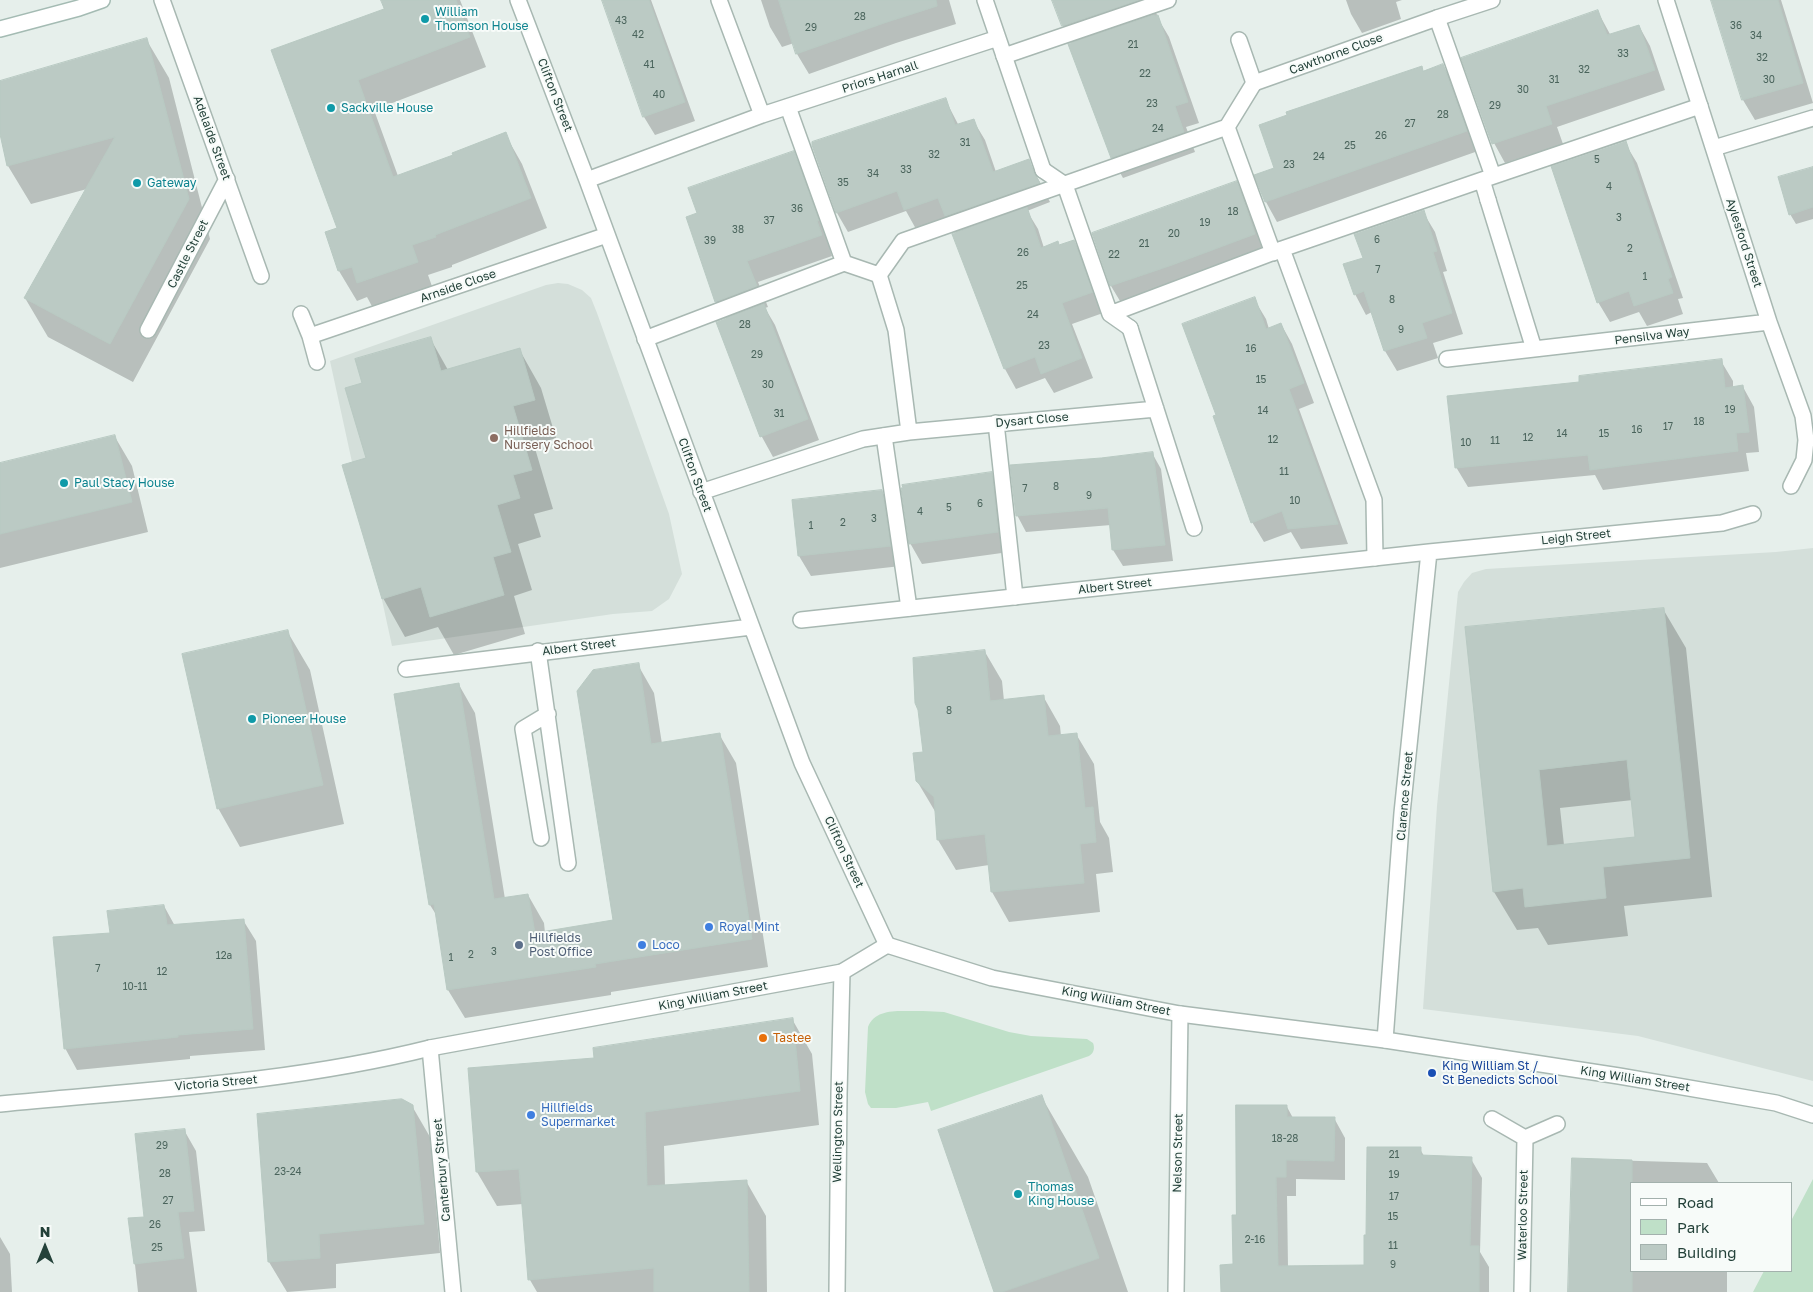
<!DOCTYPE html>
<style>
body{margin:0}
#map{position:relative;width:1813px;height:1292px;overflow:hidden;background:#e6efeb;font-family:"Golos Text",sans-serif}
canvas{display:block}
.legend{position:absolute;left:1630px;top:1182px;width:162px;height:90px;box-sizing:border-box;background:#f7fbf9;border:1px solid #a3b1ad;margin:0;padding:6px 9px;list-style:none;font-size:15px;color:#24423a}
.legend li{display:flex;align-items:center;gap:10px;height:25px}
.legend b{width:25px;border:1px solid #a3b1ad}
.north{position:absolute;left:20px;top:1222px;width:50px;height:50px;-webkit-text-stroke:4px #f7fbf9;paint-order:stroke;rotate:0deg;font-size:14px;font-weight:700;line-height:20px;text-align:center;color:#24423a}
.north::after{content:'';display:block;margin:auto;width:18px;height:22px;background:#24423a;clip-path:polygon(50% 0,100% 100%,50% 72%,0 100%)}
</style>
<div id="map">
<canvas width="1813" height="1292"></canvas>
<ul class="legend">
<li><b style="height:6px;background:#fff"></b>Road</li>
<li><b style="height:14px;background:#bfe0c8"></b>Park</li>
<li><b style="height:14px;background:#bbcac4"></b>Building</li>
</ul>
<div class="north">N</div>
</div>
<script>
const g = document.querySelector('canvas').getContext('2d');
g.lineJoin = 'round';
function fillPath(path, color) {
  g.fillStyle = color;
  g.fill(path, 'evenodd');
}
function trace(path, color, width, dash) {
  g.strokeStyle = color;
  g.lineWidth = width;
  g.lineCap = dash ? 'butt' : 'round';
  g.setLineDash(dash || []);
  g.stroke(path);
}
function label(font, color, halo, rows, align = 'center') {
  g.font = font + ' "Golos Text",sans-serif';
  g.lineWidth = 4;
  g.setLineDash([]);
  g.textBaseline = 'middle';
  g.strokeStyle = halo;
  g.fillStyle = color;
  for (const [text, x, y, turn = 0] of rows) {
    g.save();
    g.translate(x, y);
    g.rotate((+turn || 0) * Math.PI / 180);
    g.textAlign = isNaN(turn) ? turn : align;
    if (halo) g.strokeText(text, 0, 0);
    g.fillText(text, 0, 0);
    g.restore();
  }
}
const built = new Path2D(`
 M558 283 568 284 582 290 591 298 597 313 669 514 682 574 669 599 652 611 613 614 392 646 330 361 546 285Z
 M1813 548V1081L1638 1036 1423 1009 1437 806 1458 592 1464 582 1472 573 1486 569 1776 552Z`);
const green = new Path2D(`
 M923 1011 944 1012 1009 1032 1031 1036 1087 1039 1093 1043C1095 1048 1094 1053 1089 1056L931 1111 928 1102 896 1108H871L868 1104 865 1092 868 1027C876 1006 904 1012 923 1011Z
 M1813 1179V1292H1753L1764 1271H1792V1219Z`);
const shadow = new Path2D(`
 M382 0H460L486 67 374 110 398 176 455 156 505 134 522 164 547 228 452 265V267L428 275 434 292 375 312 367 297 357 301 339 271 327 233 338 229 273 50 386 9Z
 M606 0H651L695 121 655 135 644 117Z
 M761 0H949L956 24 896 43 809 74 797 54 794 43 782 47 770 27Z
 M1053 0H1152L1157 15H1156L1169 37 1199 123 1186 127 1195 152 1123 178 1112 158 1073 44 1063 26Z
 M1346 0H1402L1396 2 1401 19 1362 33 1351 14Z
 M1712 0H1781L1813 103 1755 120 1743 100Z
 M1598 12 1611 36 1639 26 1650 46 1665 90 1557 127 1563 144 1505 163 1494 143Z
 M146 39 169 78 210 239 133 382 48 337 25 298 87 189 31 204 8 166 0 129V82Z
 M1443 65 1454 85 1478 151 1277 222 1266 202 1256 175 1275 169 1421 67 1424 72Z
 M945 99 959 126 973 120 985 140 996 172 1029 161 1050 202 1027 211 1038 229 1044 248 1060 246 1074 241 1085 261 1103 313 1072 324 1093 378 1054 393 1045 378 1016 389 1005 369 956 233 947 218 916 229 906 211 848 232 837 213 813 145Z
 M1625 143 1637 163 1683 298 1678 299 1683 314 1647 326 1639 312 1610 322 1598 302Z
 M793 153 805 173 829 240 828 241 832 256 758 282 768 307 765 308 775 325 819 440 773 457 762 437 718 322 726 319 716 302 688 218 699 214Z
 M1813 176V219L1796 224 1790 214Z
 M1236 182 1248 202 1266 254 1123 306 1111 286 1093 234Z
 M1423 212 1435 232 1447 271 1443 272 1463 334 1433 343 1438 358 1397 371 1385 351 1372 312 1366 315 1355 294 1364 259Z
 M1254 299 1266 319 1269 329 1281 324 1292 344 1314 403 1299 409 1348 544 1301 549 1291 532 1264 542 1252 522 1217 416Z
 M430 338 448 370 519 349 541 388 556 438 534 445 553 509 534 514 541 537 518 544 532 590 514 596 525 634 454 655 438 627 405 637 383 598 368 459 363 384Z
 M1721 361 1733 381V388L1743 387 1754 407 1759 452 1746 453 1749 471 1603 490 1595 475 1468 487 1456 467 1581 383Z
 M115 437 132 466 148 532 0 568V465Z
 M1152 453 1161 469 1173 561 1123 566 1113 550 1111 525 1026 532 1017 515 1101 459Z
 M991 474 1003 494 1009 552 922 564 910 543Z
 M882 491 893 512 901 566 811 576 799 556Z
 M1663 609 1686 648 1712 897 1624 906 1628 936 1548 945 1538 928 1517 930 1494 892 1467 628ZM1633 800 1637 838 1564 845 1560 808Z
 M287 631 310 670 344 824 240 847 218 808Z
 M985 652 1002 681 1004 701 1043 696 1060 726 1061 736 1076 734 1094 764 1100 822 1109 838 1113 872 1096 874 1100 912 1009 922 992 892 989 865 956 870 938 840 936 813 917 781 925 753Z
 M638 665 654 693 662 744 719 734 736 763 768 967 611 992V995L465 1018 448 990 437 916 430 905 459 685 475 713 505 899 528 895 544 923 545 933 614 921Z
 M164 906 175 926 243 920 256 941 265 1050 190 1056V1059L77 1070 65 1048 111 934Z
 M792 1019 812 1054 819 1125 664 1146 665 1186 746 1181 766 1216 767 1292H537L530 1280 523 1204 497 1206 477 1172 596 1059Z
 M1041 1096 1088 1177 1128 1292H995Z
 M412 1106 430 1137 440 1253 336 1264V1288L287 1292 269 1262Z
 M1287 1107 1293 1118H1334L1345 1138V1180L1296 1179V1196H1287L1288 1267 1365 1266 1420 1149 1424 1156 1471 1159 1482 1178 1480 1252 1489 1267V1292H1222L1234 1266 1237 1217Z
 M184 1130 196 1151 205 1231 189 1232 197 1292H138L130 1219 145 1218Z
 M1573 1159 1707 1163 1719 1183H1632V1271H1727V1292H1569Z
 M0 1237 10 1254 12 1292H0Z`);
const building = new Path2D(`
 M381 0H456L470 37 358 80 393 177 453 155 452 153 506 132 531 198 435 235 436 237 412 245 418 262 357 283 352 267 338 271 325 232 337 228 271 50 384 9Z
 M602 0H649L685 102 643 117Z
 M779 0H936L937 6 884 23 796 54Z
 M1052 0H1139L1062 26Z
 M1711 0H1778L1803 83 1742 100Z
 M1598 10 1607 35 1639 25 1655 70 1546 106 1552 124 1492 144 1461 58Z
 M1154 15 1155 16 1158 15 1188 102 1175 106 1184 132 1111 158 1068 44Z
 M147 38 189 199 110 344 24 298 115 137 7 166 0 134V81Z
 M1443 64 1467 131 1265 202 1254 175 1274 168 1259 125 1287 115 1286 112 1422 66 1423 71Z
 M946 98 955 125 974 119 993 172 1029 159 1034 173 1040 183 945 216 938 198 904 210 897 191 836 213 812 145V142Z
 M1626 141 1672 277 1668 279 1673 293 1634 306 1629 291 1597 303 1551 166Z
 M794 151 819 220 817 221 822 235 747 261 757 286 715 302 686 217 697 213 688 188Z
 M1813 167V207L1789 215 1778 177Z
 M1237 181 1255 234 1172 265 1110 286 1092 233Z
 M1027 207 1041 248 1058 241 1059 245 1074 240 1093 292 1062 303 1082 358 1041 374 1035 357 1004 369 952 234Z
 M1424 210 1437 251 1433 252 1452 313 1422 323 1427 338 1384 351 1364 291 1354 295 1343 264 1363 258 1354 234Z
 M1255 297 1266 329 1281 323 1304 383 1289 389 1338 524 1288 529 1282 511 1251 523 1213 416 1216 415 1182 324Z
 M764 304 808 419 760 437 716 322Z
 M431 337 441 371 520 348 535 400 513 406 532 470 513 475 520 498 497 505 511 552 493 557 504 595 430 617 421 587 382 599 342 465 366 458 345 388 362 383 355 359Z
 M1722 359 1725 388 1743 385 1749 432 1736 433 1738 451 1590 470 1588 455 1455 468 1447 396 1579 382V376Z
 M115 435 132 502 0 534V463Z
 M1153 452 1165 545 1112 550 1108 508 1016 516 1010 465 1101 458Z
 M992 472 998 532 909 544 901 488H903L902 485Z
 M882 490 891 546 798 556 792 500Z
 M1664 608 1690 858 1603 867 1606 898 1525 907 1523 888 1493 892 1465 627ZM1627 760 1635 837 1547 846 1539 770Z
 M288 630 323 785 217 809 182 654Z
 M985 650 990 701 1044 695 1048 736 1077 733 1085 808 1093 807 1096 842 1080 844 1084 883 991 892 985 834 937 840 934 797 916 781 913 753 923 752 918 710 915 703 913 658Z
 M639 663 651 744 720 733 752 939 595 964 596 967 447 990 434 904 429 905 394 694 459 683 494 899 528 894 535 933 613 920 577 691 593 670Z
 M164 905 167 925 244 919 253 1029 178 1035V1037L64 1049 53 937 110 933 107 911Z
 M793 1018 800 1091 645 1112 647 1186 747 1180 749 1292H654V1268L528 1280 519 1169 476 1172 468 1068 594 1058 593 1048Z
 M1042 1095 1099 1258 1002 1292H994L938 1130Z
 M402 1099 413 1105 424 1224 319 1234 320 1258 268 1262 257 1114Z
 M1236 1105H1287V1117H1335L1334 1161 1286 1160V1177H1276L1278 1266 1364 1265V1235H1366L1367 1147H1421V1155L1472 1157 1470 1246H1479V1292H1221L1220 1265 1233 1264 1232 1215H1236Z
 M185 1129 194 1211 178 1212 184 1258 134 1264 128 1218 144 1217 135 1134Z
 M1572 1158 1632 1160V1292H1568Z`);
const service = new Path2D(`
 M1437 18 1493 176
 M1004 56 1168 0
 M788 107 844 263
 M1227 127 1273 253
 M1043 170 1065 185 1110 314 1130 328
 M1482 180 1700 106
 M1282 249 1482 180 1488 200
 M1110 314 1282 249 1374 500 1375 558
 M645 339 844 263 879 275 903 241 1227 127 1254 83
 M996 423 1015 597
 M884 436 909 608
 M538 651 568 863
 M541 838 523 729 548 714`);
const minor = new Path2D(`
 M162 0 261 276
 M518 0 587 180 802 763 887 945
 M719 0 762 115
 M985 0 1043 170
 M1666 0 1769 322 1803 416 1806 440 1804 460 1791 486
 M1239 40 1254 83 1437 18 1492 0
 M1714 148 1813 118
 M587 180 762 115 998 38
 M1488 200 1534 349
 M879 275 896 330 909 432
 M301 314 310 336 317 362
 M1130 328 1194 528
 M148 330 227 179
 M310 336 607 235
 M1447 359 1769 322
 M701 492 863 439 909 432 1156 409
 M801 620 1429 552 1722 523 1753 514
 M406 669 751 627
 M1385 1040 1402 813 1429 552
 M430 1048 453 1292
 M1492 1119 1525 1138 1557 1124
 M837 1292 839 1094 842 972
 M1176 1292 1180 1014
 M1522 1292 1525 1138`);
const tertiary = new Path2D(`
 M0 1104C144 1090 290 1083 430 1048L842 972 887 945 992 978 1180 1014 1385 1040 1619 1076 1776 1103 1813 1115`);
const secondary = new Path2D(`
 M0 29 79 8 102 0`);
const markers = [
 [425,19,5,"#0f9aa8"],
 [331,108,5,"#0f9aa8"],
 [137,183,5,"#0f9aa8"],
 [494,438,5,"#8d6e63"],
 [64,483,5,"#0f9aa8"],
 [252,719,5,"#0f9aa8"],
 [709,927,5,"#3f7fe0"],
 [519,945,5,"#5c6f8a"],
 [642,945,5,"#3f7fe0"],
 [763,1038,5,"#e8710a"],
 [1432,1073,5,"#1a4fb4"],
 [531,1115,5,"#3f7fe0"],
 [1018,1194,5,"#0f9aa8"]
];
const numberNames = [
 ["28",860,17],
 ["43",621,21],
 ["36",1736,26],
 ["29",811,28],
 ["42",638,35],
 ["34",1756,36],
 ["21",1133,45],
 ["33",1623,54],
 ["32",1762,58],
 ["41",649,65],
 ["32",1584,70],
 ["22",1145,74],
 ["31",1554,80],
 ["30",1769,80],
 ["30",1523,90],
 ["40",659,95],
 ["23",1152,104],
 ["29",1495,106],
 ["28",1443,115],
 ["27",1410,124],
 ["24",1158,129],
 ["26",1381,136],
 ["31",965,143],
 ["25",1350,146],
 ["32",934,155],
 ["24",1319,157],
 ["5",1597,160],
 ["23",1289,165],
 ["33",906,170],
 ["34",873,174],
 ["35",843,183],
 ["4",1609,187],
 ["36",797,209],
 ["18",1233,212],
 ["3",1619,218],
 ["37",769,221],
 ["19",1205,223],
 ["38",738,230],
 ["20",1174,234],
 ["6",1377,240],
 ["39",710,241],
 ["21",1144,244],
 ["2",1630,249],
 ["26",1023,253],
 ["22",1114,255],
 ["7",1378,270],
 ["1",1645,277],
 ["25",1022,286],
 ["8",1392,300],
 ["24",1033,315],
 ["28",745,325],
 ["9",1401,330],
 ["23",1044,346],
 ["16",1251,349],
 ["29",757,355],
 ["15",1261,380],
 ["30",768,385],
 ["19",1730,410],
 ["14",1263,411],
 ["31",779,414],
 ["18",1699,422],
 ["17",1668,427],
 ["16",1637,430],
 ["14",1562,434],
 ["15",1604,434],
 ["12",1528,438],
 ["12",1273,440],
 ["11",1495,441],
 ["10",1466,443],
 ["11",1284,472],
 ["8",1056,487],
 ["7",1025,489],
 ["9",1089,496],
 ["10",1295,501],
 ["6",980,504],
 ["5",949,508],
 ["4",920,512],
 ["3",874,519],
 ["2",843,523],
 ["1",811,526],
 ["8",949,711],
 ["3",494,952],
 ["2",471,955],
 ["12a",224,956],
 ["1",451,958],
 ["7",98,969],
 ["12",162,972],
 ["10-11",135,987],
 ["18-28",1285,1139],
 ["29",162,1146],
 ["21",1394,1155],
 ["23-24",288,1172],
 ["28",165,1174],
 ["19",1394,1175],
 ["17",1394,1197],
 ["27",168,1201],
 ["15",1393,1217],
 ["26",155,1225],
 ["2-16",1255,1240],
 ["11",1393,1246],
 ["25",157,1248],
 ["9",1393,1265]
];
const cultureNames = [
 ["William",435,12],
 ["Thomson House",435,26],
 ["Sackville House",341,108],
 ["Gateway",147,183],
 ["Paul Stacy House",74,483],
 ["Pioneer House",262,719],
 ["Thomas",1028,1187],
 ["King House",1028,1201]
];
const streetNames = [
 ["Cawthorne Close",1336,54,-20],
 ["Priors Harnall",880,77,-18],
 ["Clifton Street",555,95,69],
 ["Adelaide Street",212,138,70],
 ["Aylesford Street",1744,243,72],
 ["Castle Street",188,254,-63],
 ["Arnside Close",458,286,-19],
 ["Pensilva Way",1652,336,-7],
 ["Dysart Close",1032,420,-5],
 ["Clifton Street",695,475,70],
 ["Leigh Street",1576,537,-6],
 ["Albert Street",1115,586,-6],
 ["Albert Street",579,647,-7],
 ["Clarence Street",1405,796,-85],
 ["Clifton Street",844,852,65],
 ["King William Street",713,996,-11],
 ["King William Street",1116,1001,11],
 ["King William Street",1635,1079,9],
 ["Victoria Street",216,1083,-5],
 ["Wellington Street",838,1132,-89],
 ["Nelson Street",1178,1153,-89],
 ["Canterbury Street",442,1170,-95],
 ["Waterloo Street",1523,1215,-89]
];
const educationNames = [
 ["Hillfields",504,431],
 ["Nursery School",504,445]
];
const shopNames = [
 ["Royal Mint",719,927],
 ["Loco",652,945],
 ["Hillfields",541,1108],
 ["Supermarket",541,1122]
];
const serviceNames = [
 ["Hillfields",529,938],
 ["Post Office",529,952]
];
const foodNames = [
 ["Tastee",773,1038]
];
const transitNames = [
 ["King William St /",1442,1066],
 ["St Benedicts School",1442,1080]
];
fillPath(built, '#d4dfda');
fillPath(green, '#bfe0c8');
fillPath(shadow, '#0003');
fillPath(building, '#bbcac4');
trace(building, '#b8c9c2', 1);
trace(service, '#a8b8b2', 18);
trace(minor, '#a8b8b2', 18);
trace(tertiary, '#a8b8b2', 18);
trace(secondary, '#a4bbb3', 18);
trace(service, '#fff', 15);
trace(minor, '#fff', 15);
trace(tertiary, '#fff', 15);
trace(secondary, '#fff', 15);
for (const [x, y, r, color] of markers) {
  const dot = new Path2D();
  dot.arc(x, y, r, 0, 2 * Math.PI);
  g.fillStyle = color;
  g.fill(dot);
  trace(dot, '#f7fbf9', 2);
}
label('10px', '#4a645c', null, numberNames);
label('12px', '#0d838f', '#f7fbf9', cultureNames, 'left');
label('12px', '#24423a', '#f7fbf9', streetNames);
label('12px', '#785e54', '#f7fbf9', educationNames, 'left');
label('12px', '#366cbe', '#f7fbf9', shopNames, 'left');
label('12px', '#4e5e75', '#f7fbf9', serviceNames, 'left');
label('12px', '#c56008', '#f7fbf9', foodNames, 'left');
label('12px', '#164399', '#f7fbf9', transitNames, 'left');
</script>
